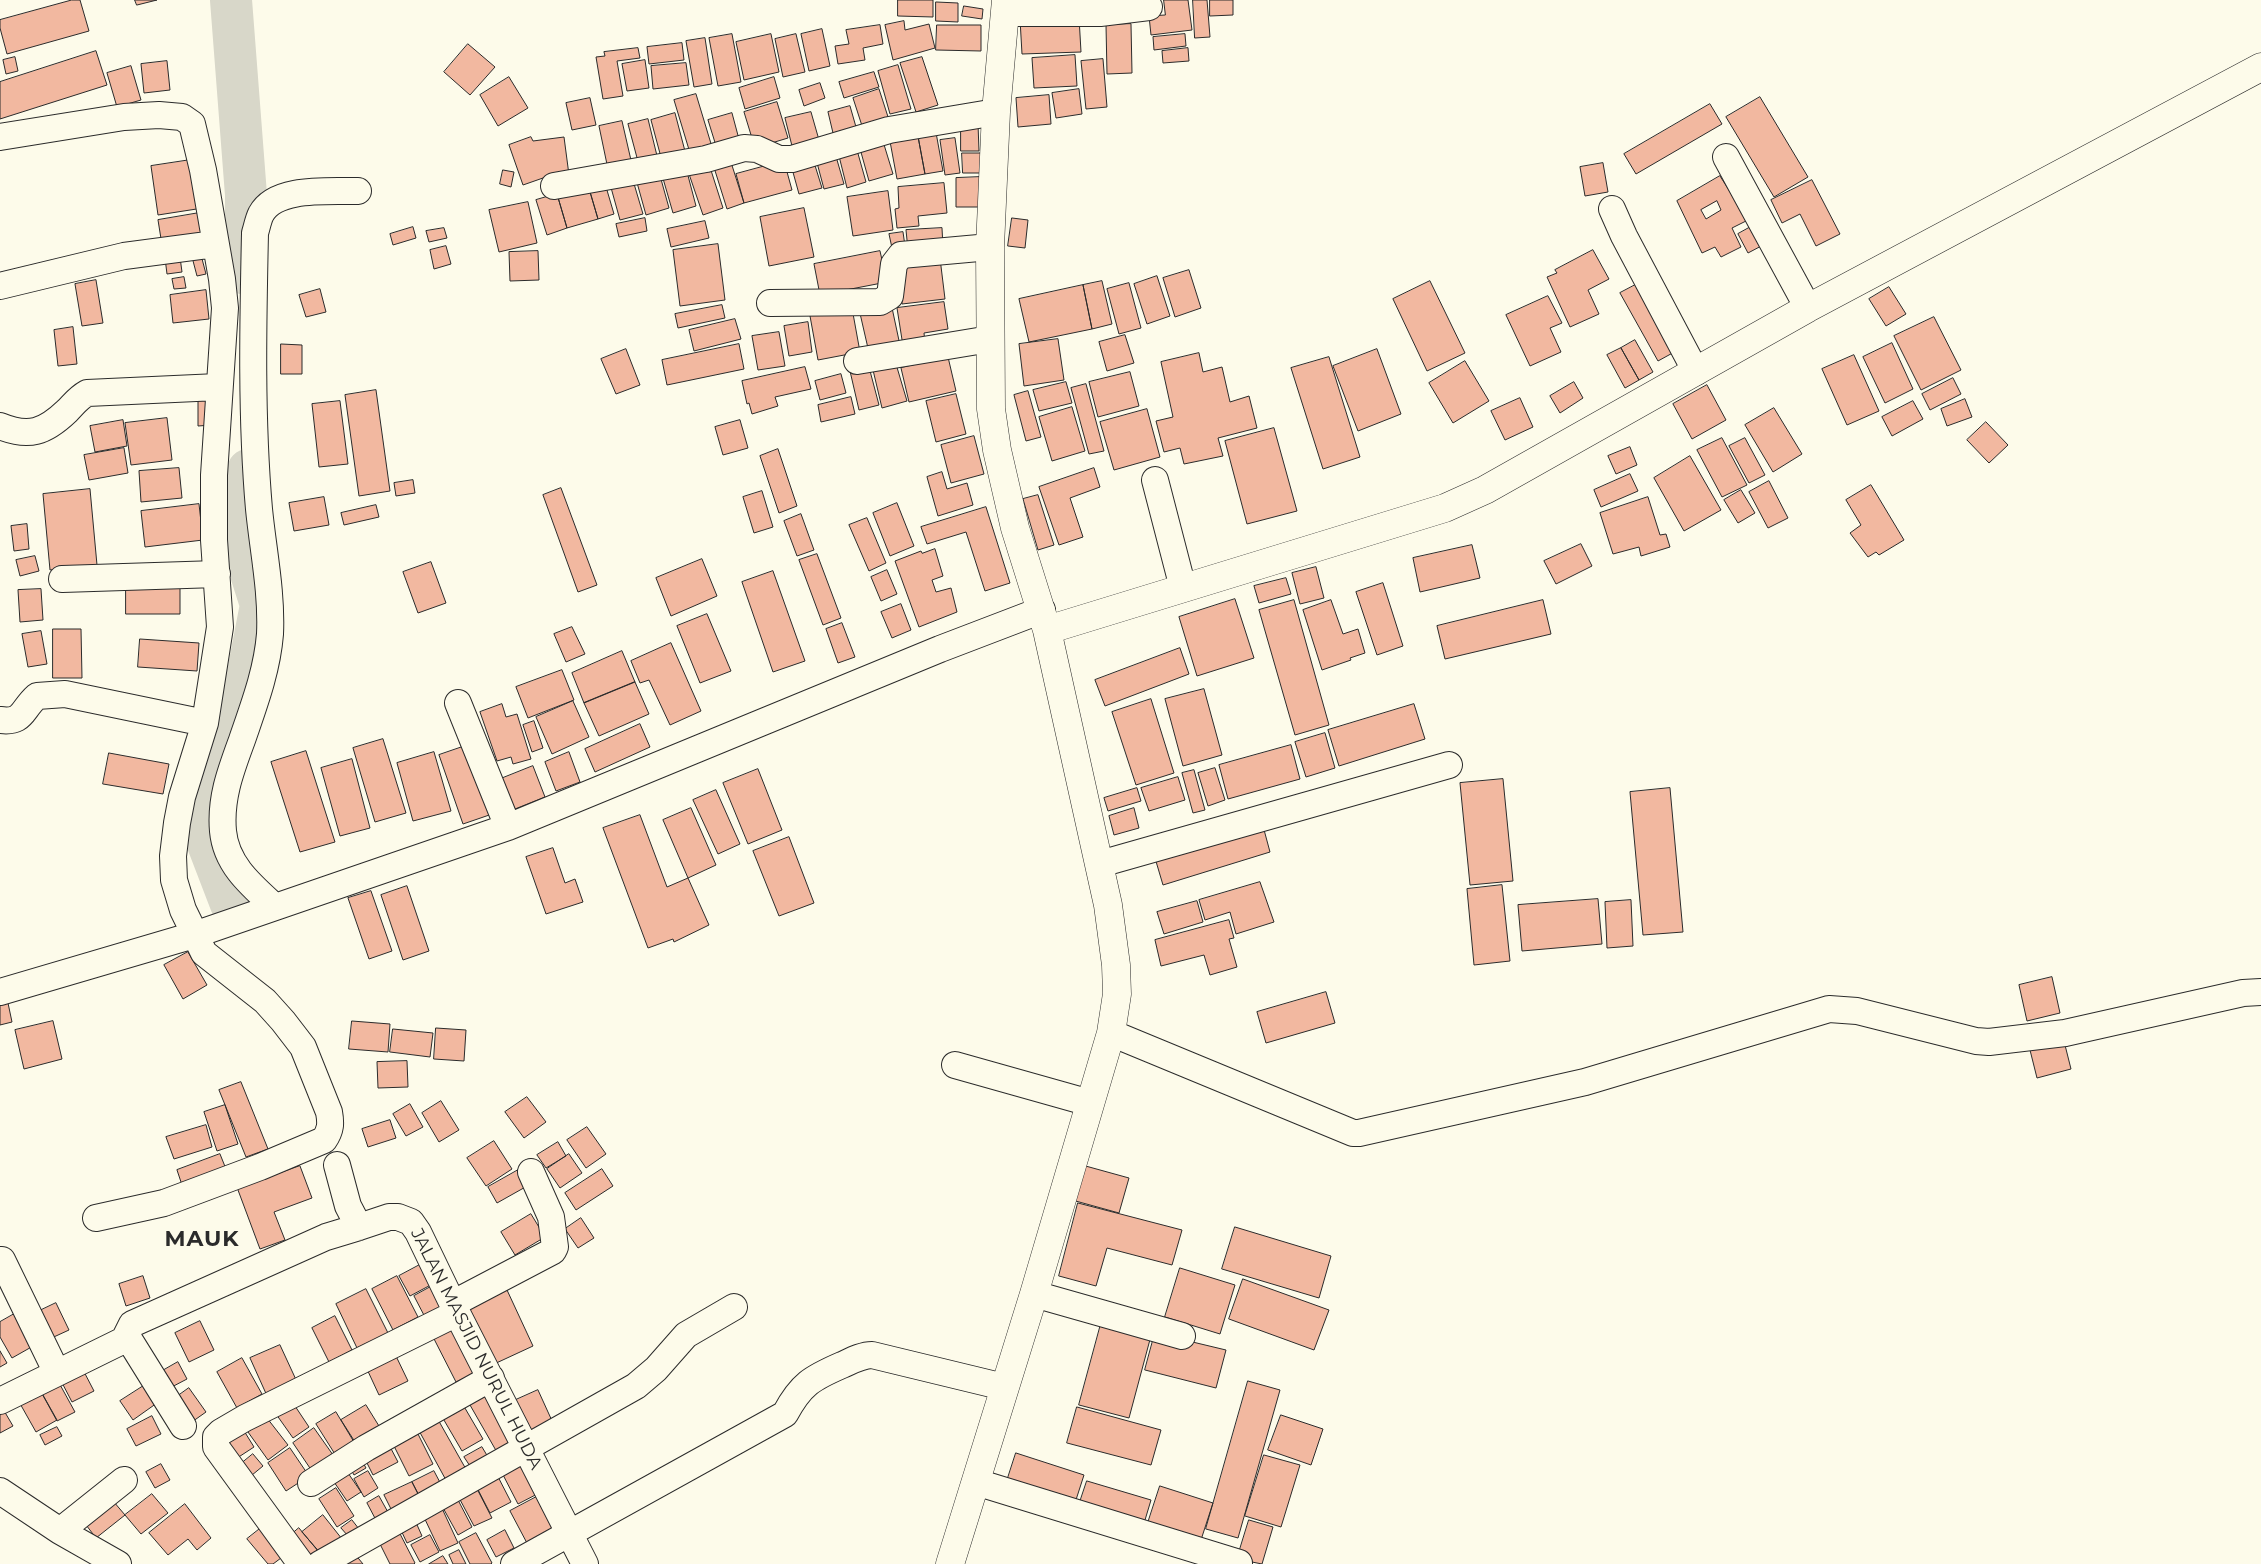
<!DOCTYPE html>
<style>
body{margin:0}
canvas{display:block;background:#fdfbea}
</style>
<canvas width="2261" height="1564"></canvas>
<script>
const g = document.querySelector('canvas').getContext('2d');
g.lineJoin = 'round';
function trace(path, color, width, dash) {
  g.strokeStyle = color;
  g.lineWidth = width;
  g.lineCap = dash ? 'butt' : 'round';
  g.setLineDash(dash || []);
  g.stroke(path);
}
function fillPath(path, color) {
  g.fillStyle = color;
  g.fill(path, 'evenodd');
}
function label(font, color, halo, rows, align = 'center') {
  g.font = font + ' Montserrat,sans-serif';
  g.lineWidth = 4;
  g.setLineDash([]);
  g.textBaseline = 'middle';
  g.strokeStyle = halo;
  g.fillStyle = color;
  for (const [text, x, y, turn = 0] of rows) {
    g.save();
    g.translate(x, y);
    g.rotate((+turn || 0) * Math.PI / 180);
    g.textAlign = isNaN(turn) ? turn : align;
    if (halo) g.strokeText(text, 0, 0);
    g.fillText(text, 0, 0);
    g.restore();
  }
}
const river = new Path2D(`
 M231 0 246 195V274
 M231 904 208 844 214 765 244 693 261 605 248 564V470`);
const building = new Path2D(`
 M72 0H80L89 31 7 54 0 28V20Z
 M135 0H157L137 5Z
 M898 0H933V17L898 16Z
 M1164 0H1188L1192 30 1151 35 1149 16 1165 15Z
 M1193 0H1207L1210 37 1195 38Z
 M1210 0H1233V15L1210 16Z
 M936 2 958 3V22L936 21Z
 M964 6 983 9 982 19 962 16Z
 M1079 17 1081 52 1022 54 1020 19Z
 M904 21 905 30 929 24 935 48 893 60 885 25Z
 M1131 24 1132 73 1107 74 1106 25Z
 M880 25 883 44 863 48 865 60 838 64 835 46 849 44 846 30Z
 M937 25H981V51L936 50Z
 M822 29 830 66 809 71 801 34Z
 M732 34 741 82 718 86 709 38Z
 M771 34 779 72 744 80 736 42Z
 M796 34 805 72 783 77 775 39Z
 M1185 34 1186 46 1154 50 1153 37Z
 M705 38 712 84 694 87 686 41Z
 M682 43 684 60 649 64 647 47Z
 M468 44 495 67 470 95 444 72Z
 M638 48 640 58 617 61 623 96 603 99 596 57 605 56 604 52Z
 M1188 48 1189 61 1163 63 1162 51Z
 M96 51 107 85 0 119V82Z
 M1075 55 1077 86 1034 88 1032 58Z
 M15 57 18 71 6 74 3 60Z
 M922 57 938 105 916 112 900 63Z
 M1103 59 1107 107 1086 109 1081 61Z
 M645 60 649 88 627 91 622 64Z
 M167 61 170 90 144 93 141 64Z
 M686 63 689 85 653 89 651 66Z
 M898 65 911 109 890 114 878 71Z
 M131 66 141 100 117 107 107 73Z
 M874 72 879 87 844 98 839 82Z
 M509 77 528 108 498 126 480 95Z
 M774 77 780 98 745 109 739 88Z
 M820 83 825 98 804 106 799 90Z
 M879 89 890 123 864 132 853 98Z
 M1079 89 1082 114 1056 118 1052 93Z
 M696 94 712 147 690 153 674 100Z
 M1049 95 1051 124 1018 127 1016 98Z
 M1760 97 1808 177 1774 197 1726 117Z
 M590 98 596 125 572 130 566 103Z
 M777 102 788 138 755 148 744 112Z
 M1710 104 1722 124 1636 174 1624 154Z
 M850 106 856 127 833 133 828 112Z
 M811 112 821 147 794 154 785 118Z
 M675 113 686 155 662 161 651 120Z
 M732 113 740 143 717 149 708 120Z
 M648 119 659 164 640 169 628 124Z
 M622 121 633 169 609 174 599 126Z
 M961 124H978L979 151H961Z
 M935 127 943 171 925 174 917 131Z
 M917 131 925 174 897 179 889 136Z
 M531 137 533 141 564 137 569 175 543 178 523 185 509 145Z
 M882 138 893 174 869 181 859 145Z
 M955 138 960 173 945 175 940 140Z
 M855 143 866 182 847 188 837 148Z
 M835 153 844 184 824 189 816 159Z
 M962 153H984V173H963Z
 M729 156 744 203 727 209 712 161Z
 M197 159 203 208 158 215 151 166Z
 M813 159 822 188 799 194 791 165Z
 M784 161 792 190 744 203 736 174Z
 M1603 163 1608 192 1585 196 1580 167Z
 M709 164 723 208 703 215 688 171Z
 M686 168 696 206 673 213 662 175Z
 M503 170 514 172 511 187 500 184Z
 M659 172 669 208 646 215 636 179Z
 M1720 176 1748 220 1732 228 1741 247 1721 257 1715 247 1702 253 1677 201ZM1717 201 1721 210 1706 219 1701 210Z
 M632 177 643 214 620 220 610 184Z
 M980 177V207H956V178Z
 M604 180 614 214 598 219 588 185Z
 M1812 180 1840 234 1816 246 1800 214 1782 223 1771 200Z
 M944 183 947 213 918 216 919 226 897 228 895 209 899 208 898 187Z
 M588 185 598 219 567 228 557 194Z
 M888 191 893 230 853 236 847 197Z
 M557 194 567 228 547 235 536 200Z
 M528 202 537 243 499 252 489 210Z
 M804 208 814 257 769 266 760 217Z
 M205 212 208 237 162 245 158 220Z
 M645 218 647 231 619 237 616 224Z
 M1012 218 1028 220 1025 248 1008 246Z
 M705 221 709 238 671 247 667 229Z
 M1756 224 1765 244 1748 253 1738 234Z
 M413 227 416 238 393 245 390 234Z
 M444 228 447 238 429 242 426 231Z
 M942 228 943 247 908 250 906 230Z
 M903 232 905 246 892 248 889 234Z
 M718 244 725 300 680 306 673 250Z
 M446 246 451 264 434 269 430 250Z
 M1593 250 1609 279 1588 290 1599 314 1570 327 1547 277 1557 273 1555 270Z
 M538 251 539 280 510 281 509 252Z
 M880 251 887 282 820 295 814 264Z
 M201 255 206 274 197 276 192 257Z
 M180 257 182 272 167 274 165 258Z
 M940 258 945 299 902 304 898 262Z
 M1189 270 1201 308 1175 317 1163 278Z
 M1157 276 1170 316 1147 324 1134 284Z
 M184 277 186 288 174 289 172 279Z
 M96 280 103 323 82 326 75 284Z
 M1102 281 1112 324 1092 329 1083 285Z
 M1430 281 1465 353 1427 371 1393 299Z
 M1641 282 1678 350 1658 361 1620 293Z
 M1129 283 1141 328 1119 334 1107 289Z
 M1083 285 1092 329 1029 342 1019 299Z
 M1889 287 1906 314 1886 326 1869 299Z
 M320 289 326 312 306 317 299 295Z
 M206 290 209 319 173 323 170 295Z
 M1548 296 1562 323 1550 328 1561 352 1530 366 1506 315Z
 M944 302 948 329 924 333 925 343 903 346 897 308Z
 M891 303 901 350 870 357 859 309Z
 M722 305 725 318 678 328 675 314Z
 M852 308 860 352 818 360 810 316Z
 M1934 317 1961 370 1921 390 1894 336Z
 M735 319 741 339 694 351 689 330Z
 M808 322 812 352 789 356 784 326Z
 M73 327 77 364 58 366 54 330Z
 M779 332 785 366 758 370 752 336Z
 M1125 335 1134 363 1107 371 1099 342Z
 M1058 339 1064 380 1024 386 1019 344Z
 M1635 340 1653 372 1639 380 1621 348Z
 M1892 343 1913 389 1885 403 1863 357Z
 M281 344 302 345V374H281Z
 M739 344 744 369 667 385 662 360Z
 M1621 348 1639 380 1625 388 1607 355Z
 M626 349 640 385 616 394 601 359Z
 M1377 349 1401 414 1358 431 1333 366Z
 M1199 353 1203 372 1222 367 1230 402 1249 396 1257 428 1218 438 1223 456 1184 464 1180 448 1164 452 1156 421 1173 417 1161 362Z
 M1854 355 1879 411 1847 425 1822 369Z
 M948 357 956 391 909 402 901 368Z
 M1329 357 1360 457 1323 469 1291 368Z
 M1465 361 1489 401 1453 423 1429 383Z
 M896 364 907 401 882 408 873 370Z
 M805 367 811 389 775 397 778 406 752 414 749 403 747 404 742 381Z
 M869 367 879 405 859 410 850 371Z
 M1130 372 1139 406 1098 417 1089 382Z
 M841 374 846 393 820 400 815 381Z
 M1953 378 1961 394 1930 410 1922 394Z
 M1066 382 1072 403 1039 411 1033 390Z
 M1574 382 1583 398 1560 413 1550 396Z
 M1086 384 1104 451 1089 454 1071 388Z
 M1707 385 1726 420 1692 439 1673 404Z
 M376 390 390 491 359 496 345 395Z
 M1028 391 1041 437 1026 441 1014 395Z
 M956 394 966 434 936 442 926 401Z
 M212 395V425L198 426V396Z
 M851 397 855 414 821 422 818 405Z
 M1520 398 1533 427 1505 440 1491 411Z
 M1965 399 1972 417 1947 426 1941 409Z
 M340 401 348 464 319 467 312 404Z
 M1913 401 1923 419 1892 436 1882 417Z
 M1072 407 1085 451 1052 461 1039 417Z
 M1774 408 1802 454 1773 472 1745 425Z
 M1147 409 1160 457 1114 470 1100 422Z
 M167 418 172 460 131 465 125 423Z
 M123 420 127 446 95 452 90 426Z
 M740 420 748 448 723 455 715 427Z
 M1986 422 2008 445 1989 463 1967 440Z
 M1274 428 1297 511 1247 524 1225 441Z
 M974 436 984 474 951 483 941 445Z
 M1722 438 1747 485 1722 497 1697 450Z
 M1745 438 1765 475 1749 483 1729 446Z
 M1630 447 1637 465 1616 474 1608 456Z
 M124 448 128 473 89 480 84 455Z
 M778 449 797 506 779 513 760 456Z
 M1690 456 1721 510 1684 531 1654 478Z
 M179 468 182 498 141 502 139 471Z
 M1094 468 1100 487 1070 498 1083 537 1059 545 1039 487Z
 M942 472 947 489 967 483 973 505 938 516 927 477Z
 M1630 474 1638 491 1601 507 1594 490Z
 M413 480 415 493 396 496 394 483Z
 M1769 481 1788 518 1768 528 1749 492Z
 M1871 485 1904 540 1879 555 1876 552 1868 557 1850 533 1861 525 1846 500Z
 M561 488 597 585 578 592 543 495Z
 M90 489 97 565 50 570 43 494Z
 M1741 490 1755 513 1738 523 1724 500Z
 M762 491 773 527 754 533 743 497Z
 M1038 495 1054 545 1038 550 1023 499Z
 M324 497 329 525 294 531 289 503Z
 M1648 497 1660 535 1666 534 1670 547 1641 556 1639 547 1613 554 1600 513Z
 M897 503 914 546 890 556 873 513Z
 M199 504 203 540 145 547 141 511Z
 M376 505 379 517 344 525 341 513Z
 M986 507 1010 583 985 591 966 532 927 544 921 527Z
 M801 514 814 550 797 556 784 521Z
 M867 518 886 563 869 571 849 525Z
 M27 524 29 549 14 551 11 526Z
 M1581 544 1592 566 1556 584 1544 561Z
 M1472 545 1480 578 1420 592 1413 558Z
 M935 549 943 576 932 580 936 592 951 588 957 612 919 627 895 561 921 551 922 553Z
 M817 554 841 618 823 625 799 560Z
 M35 556 39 571 20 576 16 560Z
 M702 559 717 596 671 616 656 578Z
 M431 562 446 603 418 613 403 572Z
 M1316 567 1324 598 1300 604 1292 573Z
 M887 570 897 594 881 601 871 577Z
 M773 571 805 661 773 672 742 582Z
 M1286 578 1291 594 1259 603 1254 586Z
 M126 580H180V614H126Z
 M1383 583 1403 646 1377 655 1356 592Z
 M41 589 43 620 20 622 18 590Z
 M1235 599 1254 658 1197 676 1179 617Z
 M1294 600 1329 725 1295 735 1259 610Z
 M1331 600 1343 634 1358 629 1365 653 1350 658 1351 660 1322 670 1303 610Z
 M1543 600 1551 634 1445 659 1437 626Z
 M901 604 911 630 892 638 881 612Z
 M707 614 731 671 700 683 677 626Z
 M842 623 855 657 838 663 826 629Z
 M572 627 585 654 566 662 554 634Z
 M53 629H81L82 678H53Z
 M41 631 47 664 28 667 22 634Z
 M140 639 199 643 197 671 138 667Z
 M671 643 701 711 670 725 649 680 640 683 631 661Z
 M1180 648 1189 674 1105 706 1095 680Z
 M622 651 635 682 584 703 572 673Z
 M562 670 574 700 528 718 516 687Z
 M635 682 649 714 599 736 584 703Z
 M1204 689 1222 755 1183 766 1165 699Z
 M1151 699 1174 773 1136 785 1112 712Z
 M573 701 589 737 552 754 536 717Z
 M502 704 506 717 517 714 531 759 513 764 511 757 497 761 480 712Z
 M1414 704 1425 739 1339 766 1328 730Z
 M534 721 543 748 532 752 523 725Z
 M640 724 650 747 595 772 585 749Z
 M1325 733 1335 768 1306 777 1295 742Z
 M383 739 406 813 375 822 353 748Z
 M474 743 498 812 463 824 439 755Z
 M1291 745 1300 779 1228 799 1219 765Z
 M306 751 335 842 300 852 271 762Z
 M434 752 451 811 413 821 397 763Z
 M569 752 580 782 556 791 545 762Z
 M109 753 169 764 163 794 103 784Z
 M352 759 370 828 340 836 321 768Z
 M533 766 545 797 510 811 498 780Z
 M1215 768 1225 800 1208 806 1198 773Z
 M758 769 782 830 748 844 723 783Z
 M1194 770 1205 810 1193 813 1182 773Z
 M1178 777 1185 800 1149 811 1141 788Z
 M1503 779 1513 881 1470 885 1460 783Z
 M1137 788 1141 801 1108 811 1104 798Z
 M1670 788 1683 932 1643 935 1630 792Z
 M716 790 740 844 718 854 693 800Z
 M691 808 716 865 688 878 663 820Z
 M1134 808 1139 828 1114 835 1109 816Z
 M640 815 667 887 688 878 709 925 674 942 673 939 648 948 603 828Z
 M1263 826 1270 852 1163 885 1155 858Z
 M789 837 814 903 779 916 753 851Z
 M553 848 565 883 575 879 583 902 546 914 526 857Z
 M1260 882 1274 922 1236 934 1230 912 1205 920 1199 900Z
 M1502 885 1510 961 1474 965 1467 889Z
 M407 886 429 951 403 960 381 895Z
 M371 891 392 951 369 959 348 898Z
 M1598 899 1602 944 1522 951 1518 905Z
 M1631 900 1633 946 1607 948 1605 902Z
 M1197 901 1203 922 1164 934 1157 912Z
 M1229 920 1234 938 1229 939 1237 967 1210 975 1204 955 1161 966 1155 940Z
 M188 952 207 985 183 999 164 965Z
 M2052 977 2060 1013 2027 1021 2019 985Z
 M1326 992 1335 1023 1266 1043 1257 1012Z
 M8 1003 12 1022 0 1025V1005Z
 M53 1021 62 1059 24 1069 15 1030Z
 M352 1021 390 1024 388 1052 349 1049Z
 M436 1028 466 1030 464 1061 434 1059Z
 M393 1029 433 1033 430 1057 390 1052Z
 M2064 1041 2071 1069 2037 1078 2030 1050Z
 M407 1061 408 1087 378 1088 377 1062Z
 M241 1082 268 1149 246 1157 219 1090Z
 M527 1097 546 1122 524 1138 505 1112Z
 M441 1101 459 1130 439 1142 422 1113Z
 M410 1104 423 1127 406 1136 393 1114Z
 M225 1105 238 1144 217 1151 204 1112Z
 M390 1120 396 1138 368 1147 362 1129Z
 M206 1125 212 1147 174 1159 166 1137Z
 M587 1127 606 1154 586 1168 567 1140Z
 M494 1141 512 1169 486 1186 467 1158Z
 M558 1142 566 1156 546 1168 537 1155Z
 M220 1154 226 1169 182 1185 177 1170Z
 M569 1154 582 1173 560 1188 547 1169Z
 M1082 1165 1129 1178 1119 1213 1072 1200Z
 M300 1166 312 1198 274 1212 285 1240 260 1249 235 1182 262 1179Z
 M520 1169 529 1185 497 1203 488 1187Z
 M602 1169 613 1186 576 1210 565 1193Z
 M1078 1203 1182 1230 1172 1265 1107 1248 1096 1286 1059 1276Z
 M531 1214 545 1237 515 1255 501 1232Z
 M581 1218 594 1238 578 1248 565 1229Z
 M1235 1227 1331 1256 1319 1298 1222 1269Z
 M429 1260 440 1280 410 1296 399 1276Z
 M1180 1268 1235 1285 1220 1334 1165 1317Z
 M143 1276 150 1298 126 1306 119 1284Z
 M397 1276 418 1317 393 1330 372 1289Z
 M1243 1279 1329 1310 1314 1350 1229 1319Z
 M436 1284 450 1308 427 1321 414 1296Z
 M366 1289 388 1333 357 1348 336 1304Z
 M507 1290 533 1346 492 1365 466 1308Z
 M56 1303 69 1330 45 1341 33 1314Z
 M16 1313 35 1345 12 1358 0 1337V1322Z
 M335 1316 352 1350 329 1362 312 1328Z
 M1102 1320 1152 1332 1129 1418 1079 1405Z
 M200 1321 214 1350 189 1362 175 1333Z
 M455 1322 479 1371 456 1382 431 1333Z
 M1155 1333 1226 1350 1216 1388 1145 1370Z
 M280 1345 298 1384 268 1398 250 1358Z
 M0 1351 7 1363 0 1367Z
 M395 1354 408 1381 379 1395 366 1367Z
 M242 1358 262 1394 237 1408 217 1372Z
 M178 1362 187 1379 166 1390 157 1374Z
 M81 1366 94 1391 72 1402 59 1377Z
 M58 1381 75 1412 57 1421 40 1390Z
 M1248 1381 1280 1390 1238 1538 1206 1529Z
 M145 1385 157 1403 133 1420 120 1401Z
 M39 1388 57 1420 36 1432 18 1400Z
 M189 1388 206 1412 189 1424 171 1401Z
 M538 1390 553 1423 524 1436 509 1403Z
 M491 1393 520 1441 498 1454 470 1405Z
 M293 1403 309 1427 293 1438 276 1414Z
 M462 1403 483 1439 462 1451 441 1415Z
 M366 1405 379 1426 355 1442 341 1420Z
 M1077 1407 1161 1430 1151 1465 1067 1443Z
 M3 1409 13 1426 0 1433V1411Z
 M336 1412 357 1447 338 1459 316 1424Z
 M1281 1415 1323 1429 1311 1465 1268 1450Z
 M152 1416 161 1434 136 1446 127 1429Z
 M436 1416 467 1471 447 1482 417 1427Z
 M267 1418 288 1445 268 1460 248 1432Z
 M241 1426 254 1447 231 1462 218 1441Z
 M414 1426 433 1464 409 1476 390 1438Z
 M57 1427 62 1436 45 1445 40 1435Z
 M314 1428 338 1462 316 1477 293 1443Z
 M387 1441 398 1462 373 1475 362 1453Z
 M482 1447 491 1462 474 1472 464 1457Z
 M290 1448 309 1476 286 1491 268 1463Z
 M1016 1453 1084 1475 1074 1506 1006 1484Z
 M253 1454 263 1466 246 1480 236 1468Z
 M1264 1455 1300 1465 1281 1527 1245 1516Z
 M524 1456 543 1491 518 1504 500 1469Z
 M360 1457 366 1468 354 1475 348 1464Z
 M161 1464 170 1480 155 1488 146 1472Z
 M494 1469 511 1502 490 1513 473 1480Z
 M346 1470 361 1492 347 1501 332 1479Z
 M368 1471 378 1488 364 1497 354 1479Z
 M434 1471 444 1490 422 1501 412 1482Z
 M1087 1481 1151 1500 1142 1530 1077 1511Z
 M412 1482 422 1502 394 1515 384 1495Z
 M475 1485 492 1518 474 1526 457 1494Z
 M1160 1486 1213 1503 1199 1546 1146 1529Z
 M336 1488 354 1516 337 1527 319 1499Z
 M152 1494 168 1513 141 1534 125 1515Z
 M542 1494 560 1528 528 1545 510 1511Z
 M108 1495 125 1515 96 1538 80 1517Z
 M379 1496 389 1514 377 1522 367 1503Z
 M457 1498 472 1527 458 1535 442 1506Z
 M185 1504 211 1538 197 1550 188 1539 168 1555 149 1533Z
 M440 1504 458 1543 440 1551 422 1513Z
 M323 1515 342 1539 322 1555 302 1532Z
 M414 1518 422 1536 407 1543 399 1526Z
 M352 1520 359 1529 348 1536 341 1528Z
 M1249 1520 1273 1527 1262 1564 1237 1559Z
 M266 1524 289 1552 273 1564H268L247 1539Z
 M396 1526 415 1563 414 1564H390L376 1536Z
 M299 1528 318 1551 303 1564 284 1541Z
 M505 1530 514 1548 496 1557 487 1540Z
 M476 1533 492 1563 491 1564H470L459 1542Z
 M430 1535 439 1552 420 1562 411 1545Z
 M350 1548 363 1564H340Z
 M459 1550 466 1564H453L449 1555Z
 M443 1556 448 1564H429Z`);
const minor = new Path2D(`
 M1005 13H1100L1149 7
 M0 137 124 117 159 115 182 117 192 124 203 170 222 279 225 308 214 475V540L220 627 205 723 182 797 177 823 173 856 174 880 183 910 204 953 265 1001 283 1021 303 1047 329 1112C331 1123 331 1130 324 1140L260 1167 164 1203 96 1218
 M1726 157 1808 308
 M554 186 706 159 744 148 757 149 779 159H792L889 130 996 112
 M1612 209 1624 236 1696 372
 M0 286 124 256 215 244
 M770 303 880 302 890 296 894 264 901 255 990 247
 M857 361 990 339
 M0 426C29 438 45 432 67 411 74 404 78 398 87 393L218 387
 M1155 480 1183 588
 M62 579 217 574
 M458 703 508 827
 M0 720C24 723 21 710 37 696L65 694 205 723
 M1100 864 1449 765
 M275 907C252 886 226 865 223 831 220 798 231 770 242 740 254 705 267 671 270 634 272 592 263 550 259 509 251 418 253 324 255 233 257 227 258 220 261 214 276 186 330 192 358 191
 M0 992 194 935 508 827 940 649 1042 610
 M1111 1033 1353 1133H1359L1585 1082 1829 1009 1857 1011 1976 1041 1989 1042 2065 1033 2243 993 2261 992
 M955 1065 1090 1103
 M337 1165 348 1206 359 1227
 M2 1260 57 1373
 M1034 1294 1182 1336
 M454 1303 553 1251 555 1247 551 1217 531 1172
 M127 1336 183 1426
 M0 1401 124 1340 132 1324 326 1237 359 1227 389 1217H398L411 1222 418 1232 457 1313 585 1564
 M976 1482 1239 1563
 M311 1483 366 1448 491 1378
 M0 1491 60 1531 118 1564
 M60 1531 124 1480
 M301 1564 216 1447V1437L221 1432 245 1418 457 1313
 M320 1564 636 1386 656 1369 686 1335 734 1307
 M514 1564 785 1414C801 1384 812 1378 842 1365 851 1361 862 1355 872 1355L1004 1387`);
const major = new Path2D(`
 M1047 630 1445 508 1485 490 1808 308 2261 67
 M950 1564 1034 1294 1111 1033 1117 994 1116 965 1108 905 1047 630 1015 528 997 450 991 409 990 247 996 112 1006 0`);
const streetNames = [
 ["JALAN MASJID NURUL HUDA",476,1349,63]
];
const districtNames = [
 ["MAUK",202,1240]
];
trace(river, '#d8d7c9', 42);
fillPath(building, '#f2b8a0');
trace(building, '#2b2b2b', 1);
trace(minor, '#2b2b2b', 28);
trace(major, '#2b2b2b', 29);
trace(minor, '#fdfbea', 26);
trace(major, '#fdfbea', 28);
label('18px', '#2b2b2b', '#fdfbea', streetNames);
g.letterSpacing = '1px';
label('bold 22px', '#2b2b2b', '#fdfbea', districtNames);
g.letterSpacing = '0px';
</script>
